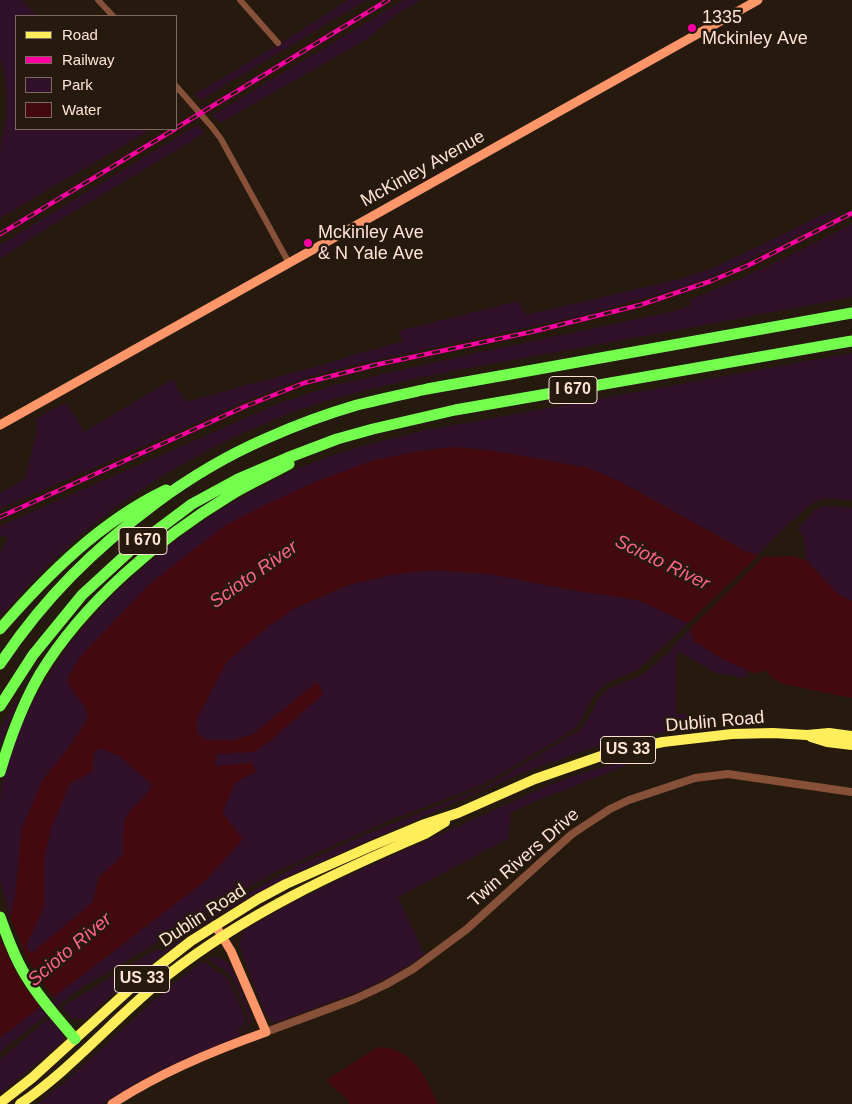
<!DOCTYPE html>
<style>
body{margin:0}
#map{position:relative;width:852px;height:1104px;overflow:hidden;background:#26190e;font-family:Helvetica,sans-serif}
canvas{display:block}
.legend{position:absolute;left:15px;top:15px;width:162px;height:115px;box-sizing:border-box;background:#26190e;border:1px solid #7d6a5d;margin:0;padding:6px 9px;list-style:none;font-size:15px;color:#ffe4d3}
.legend li{display:flex;align-items:center;gap:10px;height:25px}
.legend b{width:25px;border:1px solid #7d6a5d}
</style>
<div id="map">
<canvas width="852" height="1104"></canvas>
<ul class="legend">
<li><b style="height:6px;background:#ffee5a"></b>Road</li>
<li><b style="height:6px;background:#fe00a1"></b>Railway</li>
<li><b style="height:14px;background:#301129"></b>Park</li>
<li><b style="height:14px;background:#44090f"></b>Water</li>
</ul>
</div>
<script>
const g = document.querySelector('canvas').getContext('2d');
g.lineJoin = 'round';
function fillPath(path, color) {
  g.fillStyle = color;
  g.fill(path, 'evenodd');
}
function trace(path, color, width, dash) {
  g.strokeStyle = color;
  g.lineWidth = width;
  g.lineCap = dash ? 'butt' : 'round';
  g.setLineDash(dash || []);
  g.stroke(path);
}
function label(font, color, halo, rows, align = 'center') {
  g.font = font + ' Helvetica,sans-serif';
  g.lineWidth = 5;
  g.setLineDash([]);
  g.textBaseline = 'middle';
  g.strokeStyle = halo;
  g.fillStyle = color;
  for (const [text, x, y, turn = 0] of rows) {
    g.save();
    g.translate(x, y);
    g.rotate((+turn || 0) * Math.PI / 180);
    g.textAlign = isNaN(turn) ? turn : align;
    if (halo) g.strokeText(text, 0, 0);
    g.fillText(text, 0, 0);
    g.restore();
  }
}
const green = new Path2D(`
 M0 0H22L37 16H16V129H152L0 218V150L7 113 6 82 0 57Z
 M348 0H366L201 100 195 94 286 40Z
 M404 0H421L397 14 369 38 220 123 213 115Z
 M197 125 205 133 47 228 0 259V245Z
 M833 210 836 216 764 253 707 279 680 288 580 316 357 364 302 379 248 400 0 509V493L25 479 37 430 35 419 66 402 84 432 173 379 185 402 336 361 353 355 403 341 398 331 518 301 526 315 679 279 713 268Z
 M852 224V297C754 316 655 334 557 352 479 366 400 379 323 402 245 426 165 469 100 519 63 548 31 582 0 617V552L8 539 5 535 0 537V526L275 405 335 385 476 353 670 312 691 306 690 300 760 270Z
 M852 353V500C843 501 833 498 824 499 806 502 772 541 758 555L747 552 617 480 588 468 495 451 455 447 420 451 372 461 151 583 81 656 69 676 68 684 86 708 88 719 72 743 42 781 22 829 15 897 10 919C7 906 3 892 0 879 0 867 0 853 0 841 0 827 0 813 0 799 23 650 169 525 300 468 341 450 384 440 427 430Z
 M828 506 852 508V601L838 594 806 560 804 538 798 529 816 509Z
 M431 570 490 574 577 591 638 600 688 623 638 670 613 680 603 686 595 694 577 727 567 734 484 784 383 823 273 873 78 990 0 1052V1038L205 881 242 839 222 812 235 783 256 771 252 763 214 766 217 754 254 751 271 740 323 693 317 683 253 734 235 740H205L197 733V719L227 661 269 626 295 608 348 585 390 575Z
 M690 629 694 641 722 659 747 670 748 676 745 678 716 673 680 652 676 655V714C684 714 692 711 697 720L695 725 692 728 633 737 591 748 517 775 292 875 222 913 192 933 184 932C222 909 259 885 299 865 360 835 424 811 488 786L580 730C591 719 593 702 605 692 615 682 631 682 643 674 660 663 676 643 690 629Z
 M16 699 18 701 0 746V729Z
 M99 748 119 756 152 784C149 798 132 804 126 818 122 828 124 844 123 855L99 877 93 902 34 951 29 952 26 946 44 907V858L51 828 70 783 91 772 94 753Z
 M626 761V766L538 800 511 813 508 839 398 897 425 955 389 977 358 992 275 1023 267 1018 239 945 243 932 250 927 294 902 354 873 552 784 582 773Z
 M184 937 185 938 117 990 86 1019H72L62 1007 157 949 160 951Z
 M209 958C216 957 221 958 227 962 233 967 251 1011 251 1019 251 1025 247 1029 244 1033L243 1031C245 1028 248 1025 248 1021 249 1014 234 978 228 973 223 967 214 965 208 960Z
 M205 961C212 970 222 972 229 980L245 1017 244 1025 238 1030 241 1035 161 1070 136 1083 102 1104H38L74 1074 154 1000 200 963 201 964Z
 M49 1018 62 1032 64 1037 62 1042 0 1094V1060Z`);
const water = new Path2D(`
 M455 447 495 451 588 468 617 480 747 552 769 557 791 556 806 560 838 594 852 601V698L783 684 774 679 765 670 756 674 722 659 694 641 688 623 638 600 577 591 490 574 431 570 390 575 348 585 295 608 269 626 227 661 197 719V733L205 740H235L253 734 317 682 323 694 271 740 254 752 217 754 214 766 252 763 256 771 235 783 222 812 243 839 205 881 0 1038V938L10 919 15 897 22 829 42 781 72 743 88 719 86 708 68 684 69 676 81 656 151 583 224 526 267 504 315 482 372 461 420 451ZM99 748 119 756 152 784C149 798 132 804 126 818 122 828 124 844 123 855L99 877 93 902 34 951 29 952 26 946 44 907V858L51 828 70 783 92 772 94 753Z
 M378 1047C413 1048 425 1076 438 1104H349L347 1099 326 1080Z`);
const pier = new Path2D(`
 M761 553 767 554 688 631 686 625Z
 M9 914 28 961 55 1000 43 1010 28 991 14 968 0 936Z`);
const minor = new Path2D(`
 M98 0 113 16
 M240 0 278 43
 M176 86 212 127 221 139 289 263`);
const tertiary = new Path2D(`
 M266 1032 355 999 385 985 413 969 467 929 572 834 610 809 629 800 695 778 728 774 852 792`);
const secondary = new Path2D(`
 M0 425 758 0
 M112 1104C159 1073 212 1051 266 1032L231 951 215 925`);
const primary = new Path2D(`
 M811 737 827 742 852 745
 M0 1103 32 1078 131 988 191 941 258 899 286 884 374 845 422 825 458 813 535 779 601 756 620 751 663 742 732 734 773 733 807 735 829 733 852 736
 M20 1104C73 1068 118 1014 169 974 246 914 336 872 425 834L445 822`);
const motorway = new Path2D(`
 M0 629C47 575 101 521 166 490
 M0 664C44 598 94 549 157 502 191 477 226 456 265 439 294 426 326 414 357 405 380 399 404 394 427 389L852 313
 M0 706 33 655 82 595 132 549 192 504 238 479 287 458 337 439 373 429 455 410 852 341
 M0 772C10 738 22 705 40 674 83 603 158 539 229 496 248 484 269 475 289 464
 M0 917C7 936 13 954 23 971 37 996 57 1017 75 1039`);
const rail = new Path2D(`
 M176 128 388 0
 M0 234 175 129
 M0 517 246 406 304 383 375 365 531 332 640 305 711 281 749 265 852 213`);
const markers = [
 [692,28,5,"#fe00a1"],
 [308,243,5,"#fe00a1"]
];
const shields = [
 [573,390,48],
 [143,541,48],
 [628,750,55],
 [142,979,55]
];
const shieldNames = [
 ["I 670",573,390],
 ["I 670",143,541],
 ["US 33",628,750],
 ["US 33",142,979]
];
const poiNames = [
 ["1335",702,18],
 ["Mckinley Ave",702,39],
 ["Mckinley Ave",318,233],
 ["& N Yale Ave",318,254]
];
const streetNames = [
 ["McKinley Avenue",423,169,-29],
 ["Dublin Road",715,722,-5],
 ["Twin Rivers Drive",524,858,-41],
 ["Dublin Road",203,916,-33]
];
const waterNames = [
 ["Scioto River",662,563,26],
 ["Scioto River",254,575,-35],
 ["Scioto River",70,950,-40]
];
fillPath(green, '#301129');
fillPath(water, '#44090f');
fillPath(pier, '#26190e');
trace(minor, '#865039', 6);
trace(tertiary, '#865039', 8);
trace(secondary, '#ff966a', 9);
trace(primary, '#ffee5a', 10);
trace(motorway, '#74ff4e', 11);
trace(rail, '#fe00a1', 4.5);
trace(rail, '#26190e', 2.5, [8]);
for (const [x, y, r, color] of markers) {
  const dot = new Path2D();
  dot.arc(x, y, r, 0, 2 * Math.PI);
  g.fillStyle = color;
  g.fill(dot);
  trace(dot, '#26190e', 2);
}
for (const [x, y, w] of shields) {
  const box = new Path2D();
  box.roundRect(x - w / 2, y - 13.5, w, 27, 4);
  g.fillStyle = '#26190e';
  g.fill(box);
  trace(box, '#ffe4d3', 1);
}
label('bold 16px', '#ffe4d3', null, shieldNames);
label('18px', '#ffe4d3', '#26190e', poiNames, 'left');
label('18px', '#ffe4d3', '#26190e', streetNames);
label('italic 19px', '#ff618c', '#26190e', waterNames);
</script>
